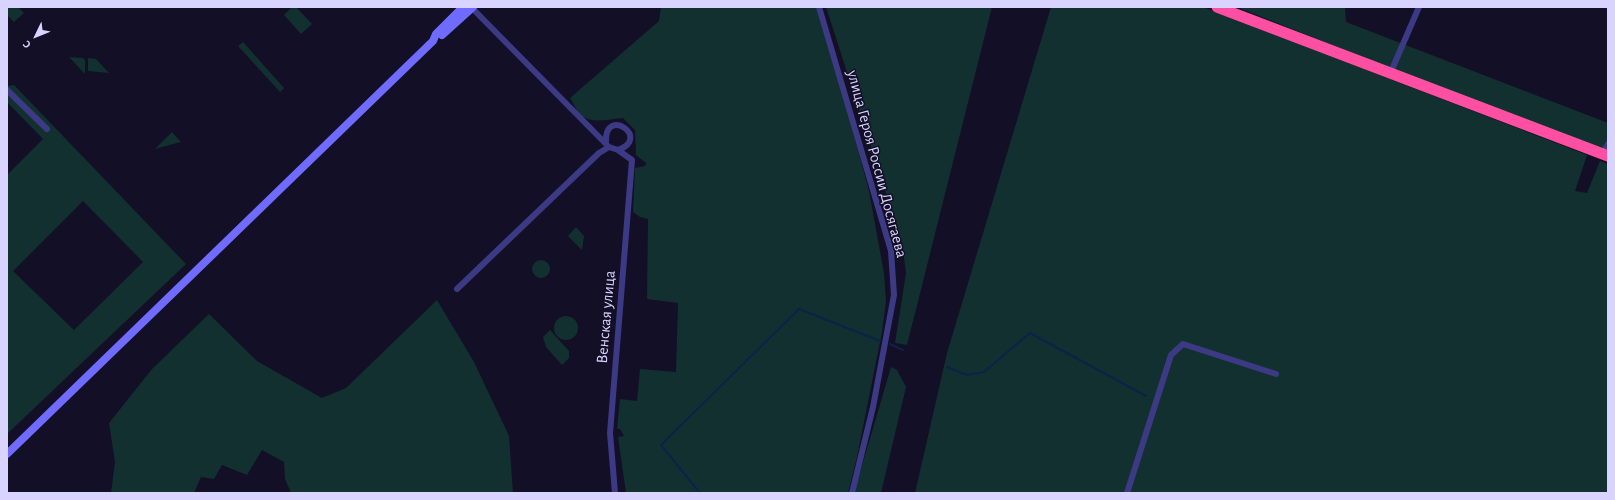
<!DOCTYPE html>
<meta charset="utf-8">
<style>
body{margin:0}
#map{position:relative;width:1615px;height:500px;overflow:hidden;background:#130f26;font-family:"Alegreya Sans",sans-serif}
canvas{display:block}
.frame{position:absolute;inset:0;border:8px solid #d9d4ff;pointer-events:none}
.north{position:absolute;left:16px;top:16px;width:40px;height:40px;-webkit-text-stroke:3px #130f26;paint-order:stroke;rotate:227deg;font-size:11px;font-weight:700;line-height:16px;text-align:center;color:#d9d4ff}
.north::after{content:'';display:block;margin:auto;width:14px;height:18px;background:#d9d4ff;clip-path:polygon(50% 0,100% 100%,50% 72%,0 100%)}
</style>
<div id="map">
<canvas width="1615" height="500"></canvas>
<div class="frame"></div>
<div class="north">С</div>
</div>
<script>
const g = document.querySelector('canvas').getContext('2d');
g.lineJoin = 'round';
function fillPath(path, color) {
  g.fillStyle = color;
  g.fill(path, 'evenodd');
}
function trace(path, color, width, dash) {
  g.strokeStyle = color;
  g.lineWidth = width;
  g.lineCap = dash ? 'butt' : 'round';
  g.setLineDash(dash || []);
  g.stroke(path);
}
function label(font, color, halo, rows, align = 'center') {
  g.font = font + ' "Alegreya Sans",sans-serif';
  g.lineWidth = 3;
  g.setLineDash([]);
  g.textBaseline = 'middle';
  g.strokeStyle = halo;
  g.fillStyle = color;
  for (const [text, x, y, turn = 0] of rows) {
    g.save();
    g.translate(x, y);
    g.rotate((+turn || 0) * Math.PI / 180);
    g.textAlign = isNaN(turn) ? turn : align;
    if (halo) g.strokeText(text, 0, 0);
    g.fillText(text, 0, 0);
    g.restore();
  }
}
const green = new Path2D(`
 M10 7H18L24 13 14 22 7 15V9Z
 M292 7H296L312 24 301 34 284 15Z
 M661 7H817L846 105 869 191 884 273 886 302 882 332 857 457 848 493H626L618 437 624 436 620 429H617L620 399 637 401 640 369 676 372 678 303 647 299 648 219 640 217 633 212 635 168 645 166 646 163 636 155 635 130 623 118C609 119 591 125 580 114 576 110 573 102 570 98L659 21Z
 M826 7H992L907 345 895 343 906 273 902 243Z
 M1051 7H1203L1587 155 1575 191 1587 193 1600 161 1608 164V493H915L947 353Z
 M1237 7H1345L1346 22 1608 123V146L1604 151 1400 72Z
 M243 42 284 88 280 92 238 46Z
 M69 57 83 58 85 60V74Z
 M88 58 96 59 109 73 88 71Z
 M14 85 186 264 7 434V175L43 139 7 102V86ZM83 201 143 262 74 330 13 271Z
 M172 132 181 142 155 149Z
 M576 227 584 236 582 250 568 236Z
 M532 269a9 9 0 1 1 18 0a9 9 0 1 1-18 0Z
 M437 300 474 362 509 436 513 493H291L285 479 284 462 262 450 247 475 222 465 214 479 201 477 194 493H111L115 462 109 423 152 369 209 314 257 361 322 398 346 388Z
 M554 328a12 12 0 1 1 24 0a12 12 0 1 1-24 0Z
 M550 330 569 351V358L562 365 546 347 543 337Z
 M891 367 897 370 906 387 881 493H854Z`);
const stream = new Path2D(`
 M890 344 903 350
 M947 367 967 375 984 372 1030 333 1146 396
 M700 493 661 445 799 309 880 341`);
const street = new Path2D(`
 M471 7 609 147 618 150C652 138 605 106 606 141
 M819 7 891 251 894 295 873 407 852 493
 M1390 74 1419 7
 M7 90 47 129
 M1602 154 1608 144
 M457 289 599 153 609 147
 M615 493 610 433 632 160 618 150
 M1127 493 1171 355 1183 344 1276 374`);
const secondary = new Path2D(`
 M442 35 473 7
 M7 454 433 41 436 34 463 7`);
const highway = new Path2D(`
 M1217 7 1608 156`);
const streetNames = [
 ["улица Героя России Досягаева",877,164,75],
 ["Венская улица",606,317,-85]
];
fillPath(green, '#12302f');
trace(stream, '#0c2248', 2);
trace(street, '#3d3a85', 6);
trace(secondary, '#6f6bff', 8);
trace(highway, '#ff4fa3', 11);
label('16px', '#d9d4ff', '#130f26', streetNames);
</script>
